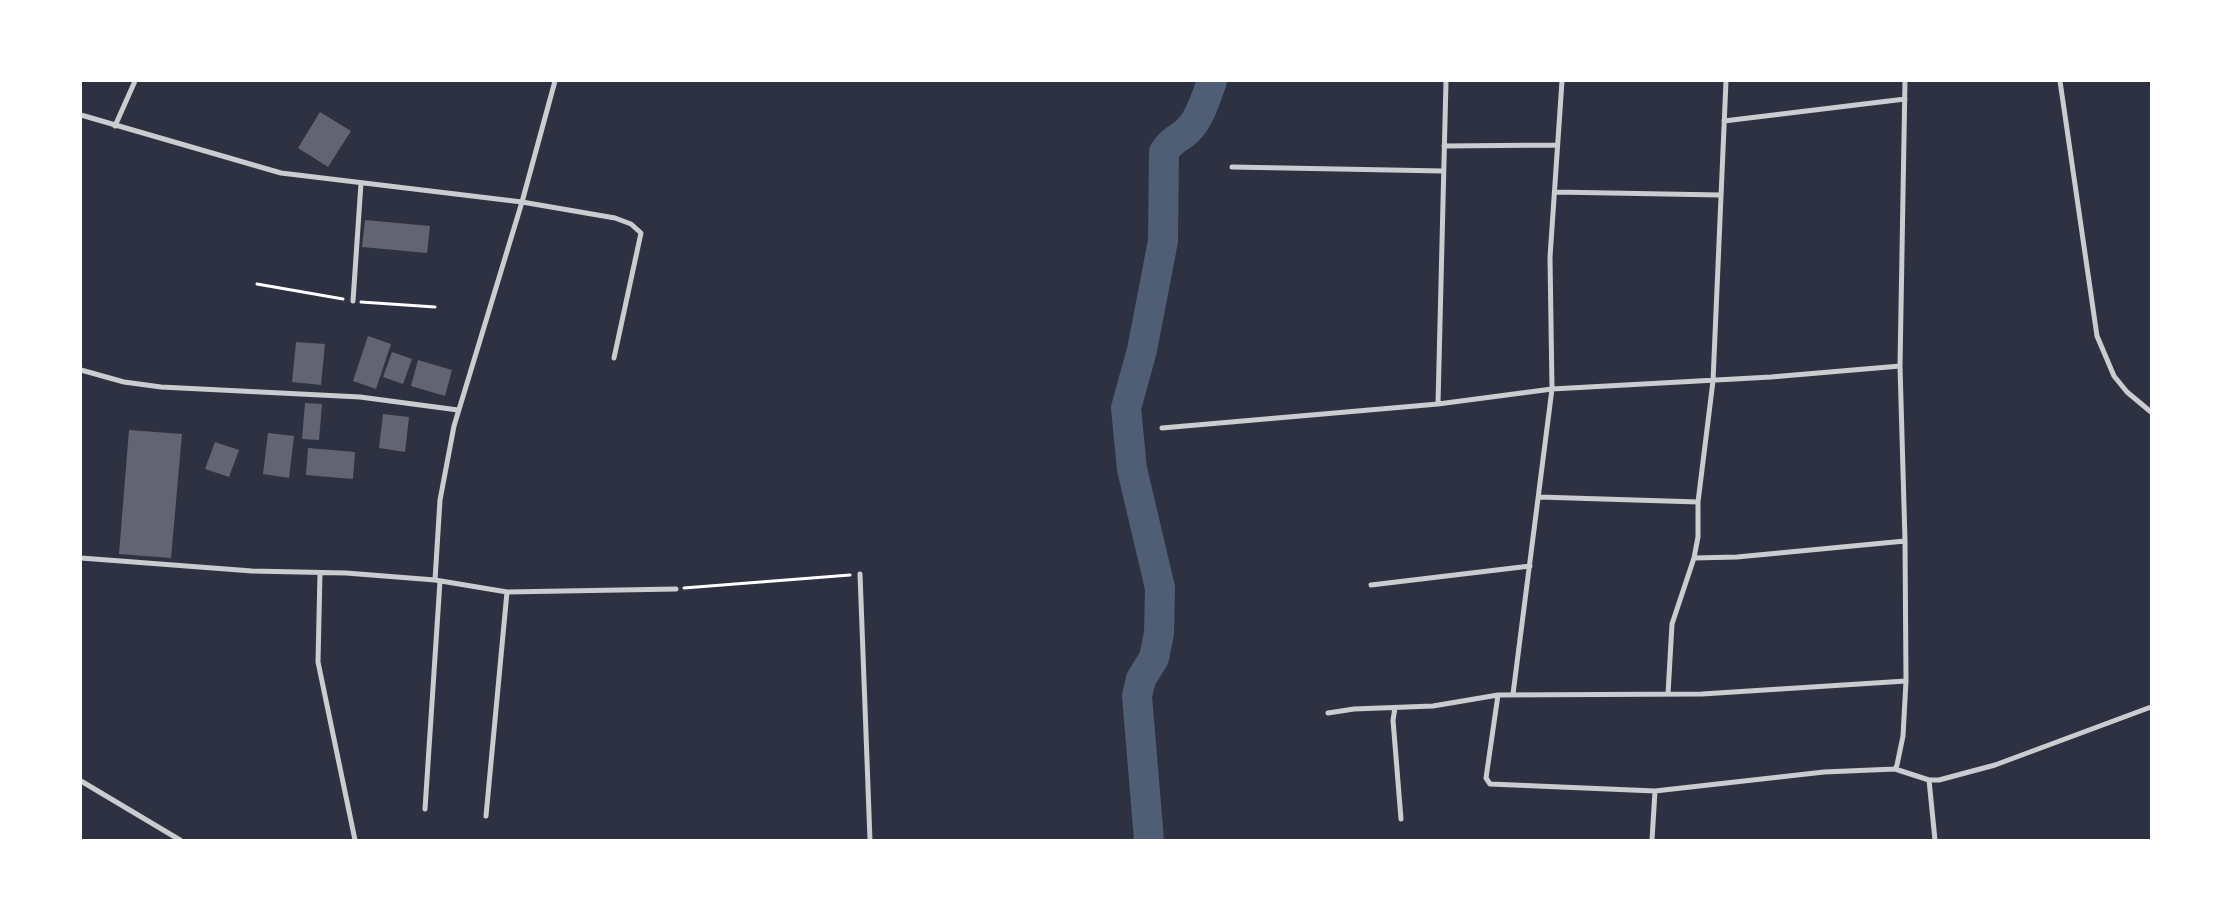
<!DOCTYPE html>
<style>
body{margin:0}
#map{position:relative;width:2232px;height:921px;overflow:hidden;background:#2d3142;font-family:"Source Sans 3",sans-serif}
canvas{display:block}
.frame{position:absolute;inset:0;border:82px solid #fff;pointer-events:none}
</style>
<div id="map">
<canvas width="2232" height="921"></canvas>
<div class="frame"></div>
</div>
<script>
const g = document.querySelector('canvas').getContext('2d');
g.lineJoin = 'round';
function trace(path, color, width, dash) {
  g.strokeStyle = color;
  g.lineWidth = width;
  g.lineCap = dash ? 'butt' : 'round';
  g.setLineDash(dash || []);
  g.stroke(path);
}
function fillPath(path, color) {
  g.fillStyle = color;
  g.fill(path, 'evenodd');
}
const river = new Path2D(`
 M1149 840 1137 696 1141 679 1154 658 1159 633 1160 588 1132 469 1126 408 1142 350 1163 241 1164 152C1173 137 1181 139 1190 128 1201 116 1206 97 1212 81`);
const building = new Path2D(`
 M320 112 351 131 328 167 298 148Z
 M365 220 430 226 427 253 362 247Z
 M368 336 391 344 376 389 353 381Z
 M296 342 325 344 321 385 292 382Z
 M392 352 412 359 403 384 383 377Z
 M418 360 452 370 445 396 411 386Z
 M305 403 322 404 319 440 302 439Z
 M383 414 409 417 405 452 379 448Z
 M129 430 182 434 171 558 119 554Z
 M268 433 294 436 289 478 263 474Z
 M215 442 239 450 229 477 205 469Z
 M308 448 355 452 353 479 306 475Z`);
const path = new Path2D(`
 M257 284 343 299
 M361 302 435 307
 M684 588 850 575`);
const minor = new Path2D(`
 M1726 81 1713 381 1698 502V537L1694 558 1737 557 1905 541
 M2060 81 2097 336 2114 376 2127 392 2151 412
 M81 115 281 173 522 202 615 218 631 224 641 233 614 358
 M1724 121 1905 99
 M115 126 135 81
 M1444 146 1557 145
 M1232 167 1443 171
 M1555 192 1720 195
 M353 301 361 183
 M81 370 124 382 161 387 360 397 458 410
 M1438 404 1446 81
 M1162 428 1438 404 1552 389 1771 377 1900 366
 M1539 497 1698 502
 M81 558 252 571 346 573 435 580 507 592 676 589
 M320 573 318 662 355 840
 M860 574 870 840
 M435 580 440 500 454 426 522 202 555 81
 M1371 585 1530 566
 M1513 694 1552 389 1550 257 1562 81
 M1668 694 1672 624 1694 558
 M1498 695 1486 778 1490 784 1655 791
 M1395 708 1393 720 1401 819
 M1328 713 1354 709 1433 706 1498 695 1702 694 1906 681
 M1895 769 1929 780H1939L1995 765 2151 707
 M1929 780 1935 840
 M81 781 180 840
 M425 809 440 581
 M486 816 507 592
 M1652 840 1655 791 1824 772 1895 769 1897 765 1903 736 1906 681 1905 541 1900 366 1905 81`);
trace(river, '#4f5d75', 30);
fillPath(building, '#626471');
trace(path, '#fff', 3);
trace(minor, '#caccd0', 5);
</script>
